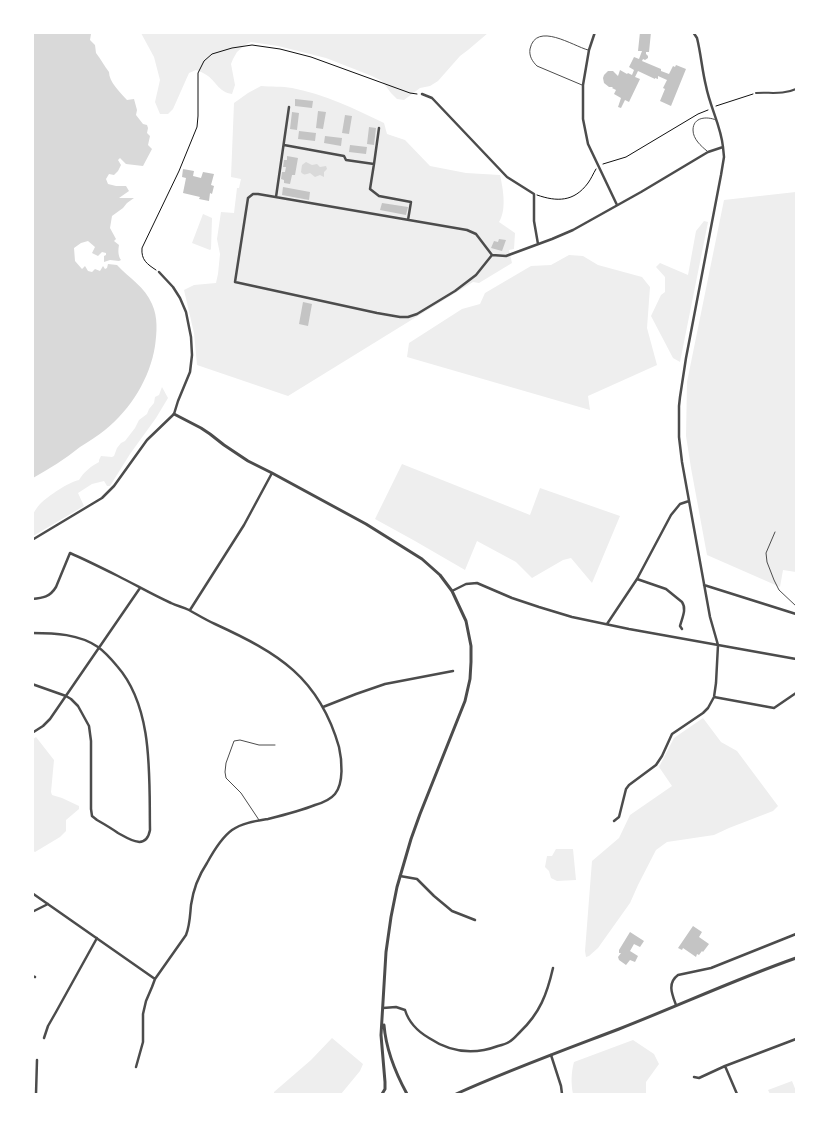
<!DOCTYPE html>
<style>
body{margin:0}
#map{position:relative;width:829px;height:1127px;overflow:hidden;background:#fff;font-family:"Crimson Pro",serif}
canvas{display:block}
.frame{position:absolute;inset:0;border:34px solid #fff;pointer-events:none}
</style>
<div id="map">
<canvas width="829" height="1127"></canvas>
<div class="frame"></div>
</div>
<script>
const g = document.querySelector('canvas').getContext('2d');
g.lineJoin = 'round';
function fillPath(path, color) {
  g.fillStyle = color;
  g.fill(path, 'evenodd');
}
function trace(path, color, width, dash) {
  g.strokeStyle = color;
  g.lineWidth = width;
  g.lineCap = dash ? 'butt' : 'round';
  g.setLineDash(dash || []);
  g.stroke(path);
}
const green = new Path2D(`
 M141 33H488L468 50 460 56 438 81 430 86 420 88 404 100 397 99 391 93 382 81 372 76 326 58 278 46 251 42 245 45 237 52 233 59 231 64 235 85 232 94C219 92 217 83 208 76 204 73 199 71 196 70L189 73 173 109 168 114H160L155 102 160 80 154 57Z
 M261 86C271 87 282 86 292 88 324 94 355 109 384 123L387 134 405 140 430 166 466 173 500 175C503 188 507 210 499 222L515 233 514 249 509 250 512 263 479 283 473 282 288 396 197 365 194 333 184 290 194 285 216 283 218 274 220 254 217 239 221 212 234 213 237 188H239L241 179 231 177 234 103 248 93Z
 M796 192V572L783 570 780 587 707 555 691 468 686 436 687 382 724 200Z
 M203 214 212 218 211 249 210 250 192 243Z
 M704 221 708 222 680 362 673 358 651 316 661 295 665 292V277L656 267 660 263 688 275 696 231Z
 M569 255 583 256 598 265 642 277 650 287 647 328 657 365 588 396 590 410 407 357 409 343 462 309 480 304 485 293 531 266 551 265Z
 M162 387 168 398 156 418 130 454 110 486H107L104 481 92 484 78 493 84 506 33 536V514C35 511 37 507 40 504 48 496 69 482 79 480 83 473 91 466 99 462V460L101 456 112 457 114 456 117 448 121 443 125 441 135 428 139 420 147 414 149 409 154 403 155 397 159 395Z
 M402 464 530 515 540 488 620 516 592 583 571 558 563 560 532 578 516 562 477 541 465 570 415 541 375 519Z
 M703 718 721 742 737 751 778 806 773 811 729 828 714 835 667 842 656 850 638 885 630 903 598 948 589 956 586 957 585 951 592 861 619 838 630 815 672 786 659 767 674 738Z
 M36 737 54 760 51 792 52 795 62 798 79 806V809L66 820V831L60 837 35 852 32 850V740Z
 M556 849H573L576 880 557 881 551 878 549 871 545 867 547 856H552Z
 M332 1038 363 1064 360 1071 341 1094H274V1092L311 1060Z
 M633 1040 654 1054 659 1064 646 1082V1094H573C571 1084 571 1073 574 1062Z
 M792 1081 796 1091V1094H770L768 1090Z`);
const water = new Path2D(`
 M33 32 89 33 91 34 90 40 95 45 96 53C101 59 104 66 109 72 109 82 120 92 127 100L134 99 137 110 136 115 143 124 147 125 148 128 147 133 150 136 148 145 152 149 143 166 126 164 120 158 118 160 121 165 118 171 114 175 109 174 106 179 108 184 116 186H126L129 191 119 198H134L127 203 123 208 112 216 110 228 116 239 114 241 119 245C118 250 118 256 121 260L119 261 110 260 104 262V256L106 255V253L102 252 98 256 92 253 95 247 88 241 81 243 74 248 75 261 82 269 85 266 88 271 92 272 95 269 100 271 103 266 105 269 107 268 108 264 117 265C129 278 145 287 152 304 158 317 157 332 155 346 150 378 131 409 105 430 98 436 89 441 80 447 65 459 49 469 33 478Z
 M306 162 312 165 317 164 320 167 326 166 327 169 324 172V177L320 175 315 177 310 173C306 174 304 176 301 172L302 165Z`);
const building = new Path2D(`
 M640 32H651L649 52H646V54L648 56V58L645 60 643 59 642 61 661 69V71L669 74 673 66 675 67 676 65 686 69 671 106 660 101 665 89 663 88 667 80 658 76V79L655 78V79L638 71 635 77 640 79 629 102 625 100 621 108 618 107 621 98 614 94 616 90 612 88 613 87H609L604 83 603 78 604 75 608 71H613L618 76 620 70 627 74 628 73 632 75 634 70 629 67 634 57 639 59 642 51H638Z
 M295 99 313 101 312 108 295 106Z
 M318 111 326 112 323 129 316 128Z
 M292 112 299 113 297 130 290 129Z
 M345 115 352 116 349 134 342 133Z
 M369 127 376 128 374 145 367 144Z
 M299 131 316 133 315 141 298 139Z
 M325 136 342 138 341 146 324 143Z
 M350 145 367 147 366 154 349 152Z
 M287 156 298 158 295 175H292L290 184 284 183V180L281 179 282 172H285L286 167H283L284 160H287Z
 M183 169 194 171 193 176 201 178 203 172 214 174 211 185 214 186 212 194 210 193 209 201 199 199 200 197 183 193 186 178 182 177Z
 M283 187 310 192 309 200 282 195Z
 M382 203 408 207 406 215 380 210Z
 M499 239 506 240 502 251 491 248 494 241 498 242Z
 M303 302 312 304 308 326 299 324Z
 M693 926 702 932 699 937 709 944 703 952 702 951 699 955 697 954 696 957 683 948 682 950 678 948Z
 M630 932 644 941 640 947 634 944 630 951 638 956 635 962 630 960 626 965 619 960 618 957 621 953H619V950Z`);
const path = new Path2D(`
 M716 106 753 94
 M603 164 626 157 698 114 708 110
 M537 195C557 202 574 202 588 183 591 179 593 174 596 169
 M156 270C147 264 141 260 142 248L179 171 197 127 198 116V73L204 61 212 54 232 48 252 45 280 49 311 57 410 93 417 94`);
const service = new Path2D(`
 M582 85 537 66C532 61 529 56 530 49 536 21 573 46 588 50
 M707 151C701 146 693 139 693 130 693 117 707 116 716 120
 M775 532 766 553 767 562 774 580 779 590 796 606
 M259 820 241 793 226 778 225 772 226 763 234 741 240 740 259 745H275`);
const pedestrian = new Path2D(`
 M756 93C770 92 783 95 796 89`);
const minor = new Path2D(`
 M595 32 589 50 583 85V119L588 144 617 205
 M675 32H679
 M693 32 697 38C701 54 702 70 706 86 710 107 721 126 723 147
 M422 94 432 98 507 177 534 194V221L538 244
 M284 145 344 156 346 160 374 164 370 189 379 196 411 202 408 220
 M374 164 379 128
 M276 197 289 107
 M492 255 476 275 455 291 417 314 408 317H400L377 313 235 282 248 198 253 194H258L467 230 476 234 492 255 506 256 552 239 573 230 641 192 708 152 723 147 724 157 721 175 686 358 680 397 679 406V437L682 462 710 617 718 645 716 683 714 697 708 708 703 713 672 734 662 756 656 765 629 785 626 789 619 817 614 821
 M32 540 102 498 114 486 147 440 174 414 178 401 190 372 192 355 191 337 186 312 180 298 173 287 159 272
 M637 579 666 589 682 602C687 609 682 618 680 626L682 629
 M704 585 796 614
 M452 591 466 584 477 583 512 598 539 607 572 617 629 629 796 659
 M32 599C43 598 50 597 56 587L70 553C86 560 102 568 118 576 136 585 153 595 171 603 177 606 183 607 189 610 198 615 206 620 215 624 278 653 319 677 339 747 342 760 344 783 335 794 330 800 322 803 315 805 300 811 284 815 268 819 256 821 242 823 232 830 221 838 213 852 207 863 199 875 193 891 191 905 190 915 190 925 186 935L155 979 152 987 146 1001 143 1014V1042L136 1067
 M190 610 244 525 272 473
 M607 624 637 579 671 515 680 504 689 501
 M32 633C55 633 79 634 98 647 105 652 112 660 117 666 154 708 149 777 150 830 146 851 129 839 118 833 111 828 104 824 97 820L92 816 91 809V741L89 726 78 706 71 699 66 696 32 684
 M714 697 774 708 796 693
 M323 707 356 694 385 684 453 671
 M32 733 43 726 50 719 140 588
 M400 876 417 879 434 896 452 911 475 920
 M32 893 155 979
 M32 912 48 904
 M32 976 35 977
 M676 1005C672 994 667 983 678 975L711 968 796 934
 M383 1008 396 1007 405 1010C409 1023 417 1031 429 1038 450 1052 474 1055 498 1046 502 1045 506 1044 509 1042 513 1040 517 1035 520 1032 540 1013 547 994 553 968
 M44 1038 48 1026 56 1012 97 938
 M551 1055 561 1086 562 1094
 M725 1066 737 1094
 M694 1077 699 1078 725 1066 796 1039
 M36 1094 37 1060`);
const tertiary = new Path2D(`
 M174 414 201 428 210 434 224 445 248 461 272 473 366 524 422 559 440 575 452 591 466 621 471 646V662L470 679 465 701 420 814 411 839 397 887 391 917 386 952 381 1035 385 1082V1089L382 1094
 M384 1025C386 1050 395 1072 407 1094
 M456 1094C509 1070 564 1050 619 1029 678 1006 736 979 796 958`);
fillPath(green, '#eee');
fillPath(water, '#d9d9d9');
fillPath(building, '#c4c4c4');
trace(path, '#111', 1);
trace(service, '#4c4c4c', 1);
trace(pedestrian, '#4c4c4c', 2);
trace(minor, '#4c4c4c', 2.5);
trace(tertiary, '#4c4c4c', 3);
</script>
